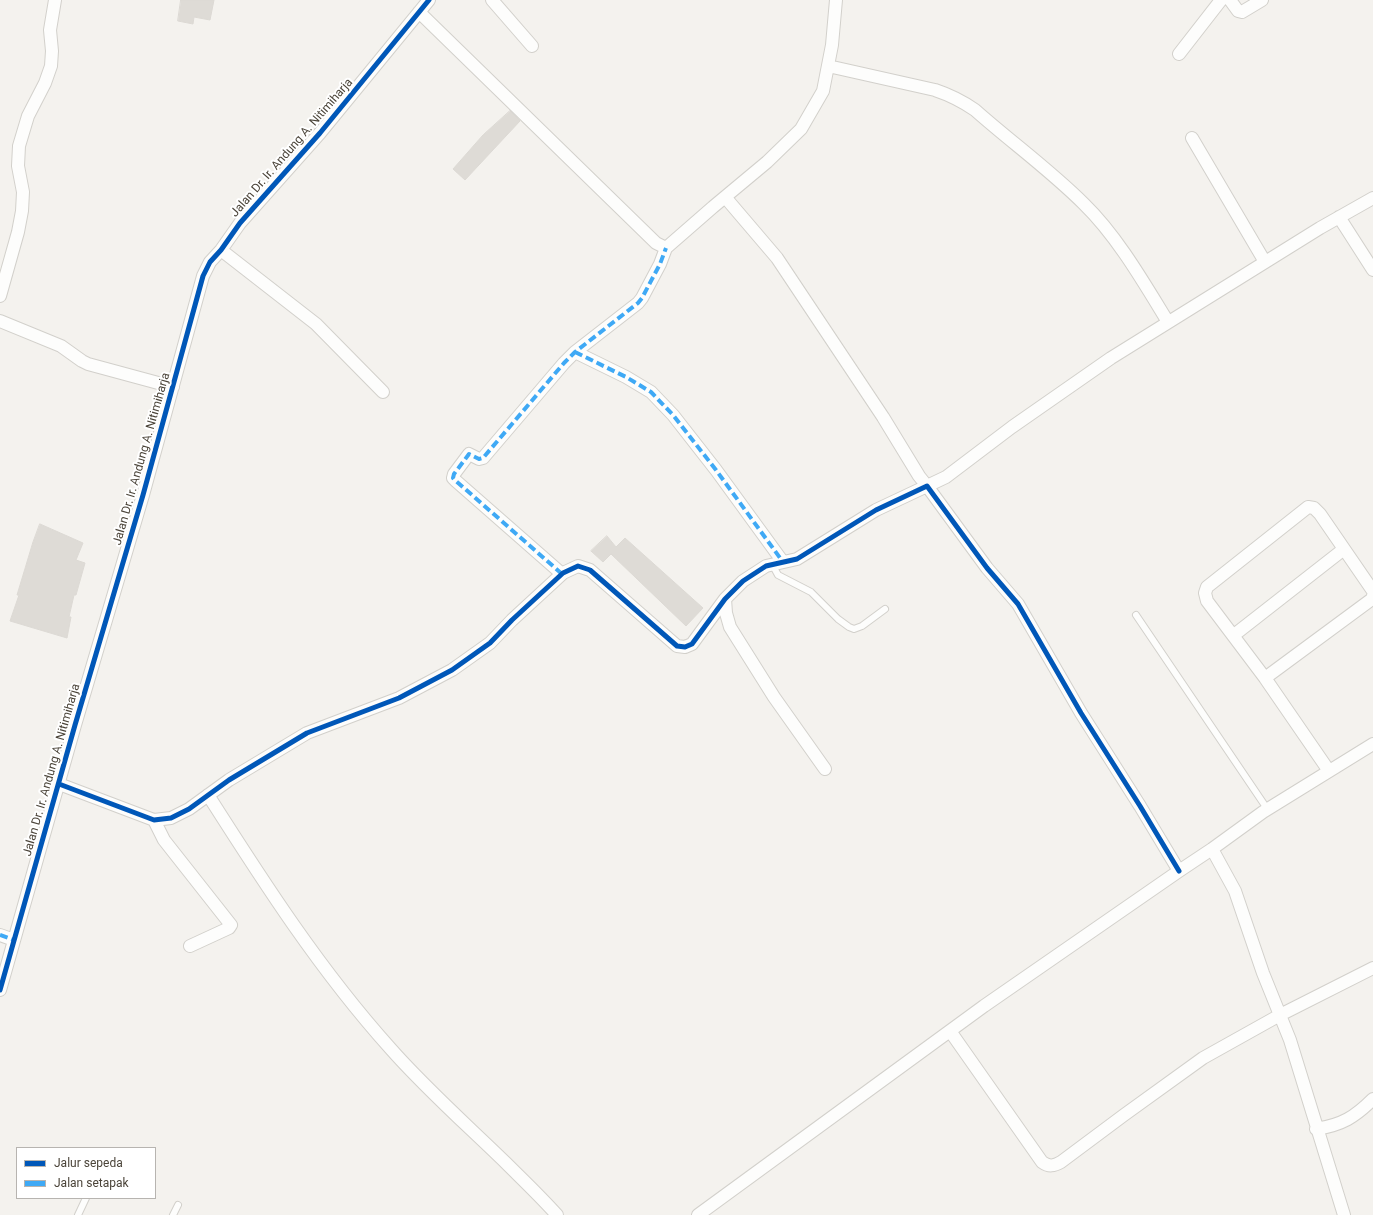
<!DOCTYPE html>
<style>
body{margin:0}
#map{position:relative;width:1373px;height:1215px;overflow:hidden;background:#f4f2ee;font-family:Roboto,sans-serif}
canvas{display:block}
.legend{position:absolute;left:16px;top:1147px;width:140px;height:52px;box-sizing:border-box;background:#fff;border:1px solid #b7b4b0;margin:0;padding:5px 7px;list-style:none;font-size:12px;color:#4b4439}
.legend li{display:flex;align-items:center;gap:8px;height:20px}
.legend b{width:20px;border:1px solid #b7b4b0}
</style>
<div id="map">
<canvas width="1373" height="1215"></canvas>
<ul class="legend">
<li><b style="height:5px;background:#0057b8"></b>Jalur sepeda</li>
<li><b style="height:5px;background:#3fa9f5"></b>Jalan setapak</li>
</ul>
</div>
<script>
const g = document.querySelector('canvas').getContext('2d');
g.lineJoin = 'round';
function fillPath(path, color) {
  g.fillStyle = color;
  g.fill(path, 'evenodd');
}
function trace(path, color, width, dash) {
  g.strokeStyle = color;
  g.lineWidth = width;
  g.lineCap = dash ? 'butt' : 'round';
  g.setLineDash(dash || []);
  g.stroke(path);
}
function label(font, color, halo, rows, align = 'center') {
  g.font = font + ' Roboto,sans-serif';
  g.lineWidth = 4;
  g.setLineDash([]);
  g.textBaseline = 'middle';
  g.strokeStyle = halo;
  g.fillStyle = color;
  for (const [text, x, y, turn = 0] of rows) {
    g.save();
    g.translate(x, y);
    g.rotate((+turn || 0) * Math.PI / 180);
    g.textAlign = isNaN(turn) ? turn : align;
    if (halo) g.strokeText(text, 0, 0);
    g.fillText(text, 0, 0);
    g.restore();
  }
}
const building = new Path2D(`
 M181 0H214L210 20 194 17 193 24 178 21Z
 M510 111 520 121 465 180 453 169 483 135Z
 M40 524 83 543 76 560 85 563 76 595H74L69 617H71L67 638 10 621 19 595H17L33 542Z
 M607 536 616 547 625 538 703 608 686 626 611 554 603 562 591 551Z`);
const lane = new Path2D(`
 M772 564 778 575 811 592 838 619 849 627 854 629 862 626 885 609
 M1136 615 1268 810
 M78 1215 86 1198
 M173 1215 178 1205`);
const street = new Path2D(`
 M492 0 532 46
 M1230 0 1238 11 1242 12 1262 0
 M419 12 656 243 666 248 713 207 767 162 801 129 823 91 832 45 836 0
 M1179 54 1221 0
 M828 66 935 90C950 95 962 101 975 110 1011 142 1050 170 1084 204 1117 236 1144 283 1168 322
 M1192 138 1265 262
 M725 197 777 258 883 417 919 476 927 486 946 477 1012 427 1111 358 1320 228 1373 198
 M1339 217 1373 270
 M221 250 316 324 383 392
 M0 296 18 232 22 211 23 192 18 166 19 146 28 116 45 83 51 66 52 51 50 30 55 0
 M0 321 61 346 82 361 88 364 173 387
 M575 352 626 377 651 392 673 415 716 470 783 562
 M562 574 456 481 453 478 454 474 469 454 479 459 483 458 564 363 575 352 638 303 642 298 660 264 666 248
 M725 599 726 613 730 627 774 697 825 769
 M1234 635 1344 549
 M1265 678 1372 599 1373 596
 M1329 771 1265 678 1207 601 1205 593 1207 587 1308 507 1314 508 1320 514 1373 591
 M59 784 154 820 171 818 189 809 229 780 307 733 399 698 452 670 490 643 512 620 563 573 578 566 590 570 677 646 685 647 692 644 725 599 743 581 766 566 797 559 876 510 927 486 987 568 1018 604 1081 713 1140 806 1179 871
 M208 795C264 883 320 970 390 1048 426 1089 467 1125 506 1163 523 1180 541 1197 557 1215
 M154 820 164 840 231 925 229 928 190 946
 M1212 849 1235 891 1263 973 1290 1040 1344 1215
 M0 935 14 940
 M0 990 75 725 143 495 203 276 210 262 221 250 240 223 320 133 429 0
 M950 1031 1042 1162C1049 1167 1054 1166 1061 1162L1124 1115 1203 1058 1280 1015 1373 968
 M1316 1129C1342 1125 1355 1117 1373 1099
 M698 1215 984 1006 1179 871 1212 849 1263 812 1373 744`);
const quiet = new Path2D(`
 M575 352 626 377 651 392 673 415 716 470 783 562
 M562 574 456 481 453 478 454 474 469 454 479 459 483 458 564 363 575 352 638 303 642 298 660 264 666 248
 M0 935 14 940`);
const cycleway = new Path2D(`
 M59 784 154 820 171 818 189 809 229 780 307 733 399 698 452 670 490 643 512 620 563 573 578 566 590 570 677 646 685 647 692 644 725 599 743 581 766 566 797 559 876 510 927 486 987 568 1018 604 1081 713 1140 806 1179 871
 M0 990 75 725 143 495 203 276 210 262 221 250 240 223 320 133 429 0`);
const streetNames = [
 ["Jalan Dr. Ir. Andung A. Nitimiharja",292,148,-49],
 ["Jalan Dr. Ir. Andung A. Nitimiharja",142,459,-74],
 ["Jalan Dr. Ir. Andung A. Nitimiharja",52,770,-74]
];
fillPath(building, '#dedbd6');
trace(building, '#dcd9d4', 1);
trace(lane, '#d2d0cb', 8);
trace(street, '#d2d0cb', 14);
trace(lane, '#fdfdfc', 6);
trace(street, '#fdfdfc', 12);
trace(quiet, '#3fa9f5', 4, [8, 4]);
trace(cycleway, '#0057b8', 5);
label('12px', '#4b4439', '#fff', streetNames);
</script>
